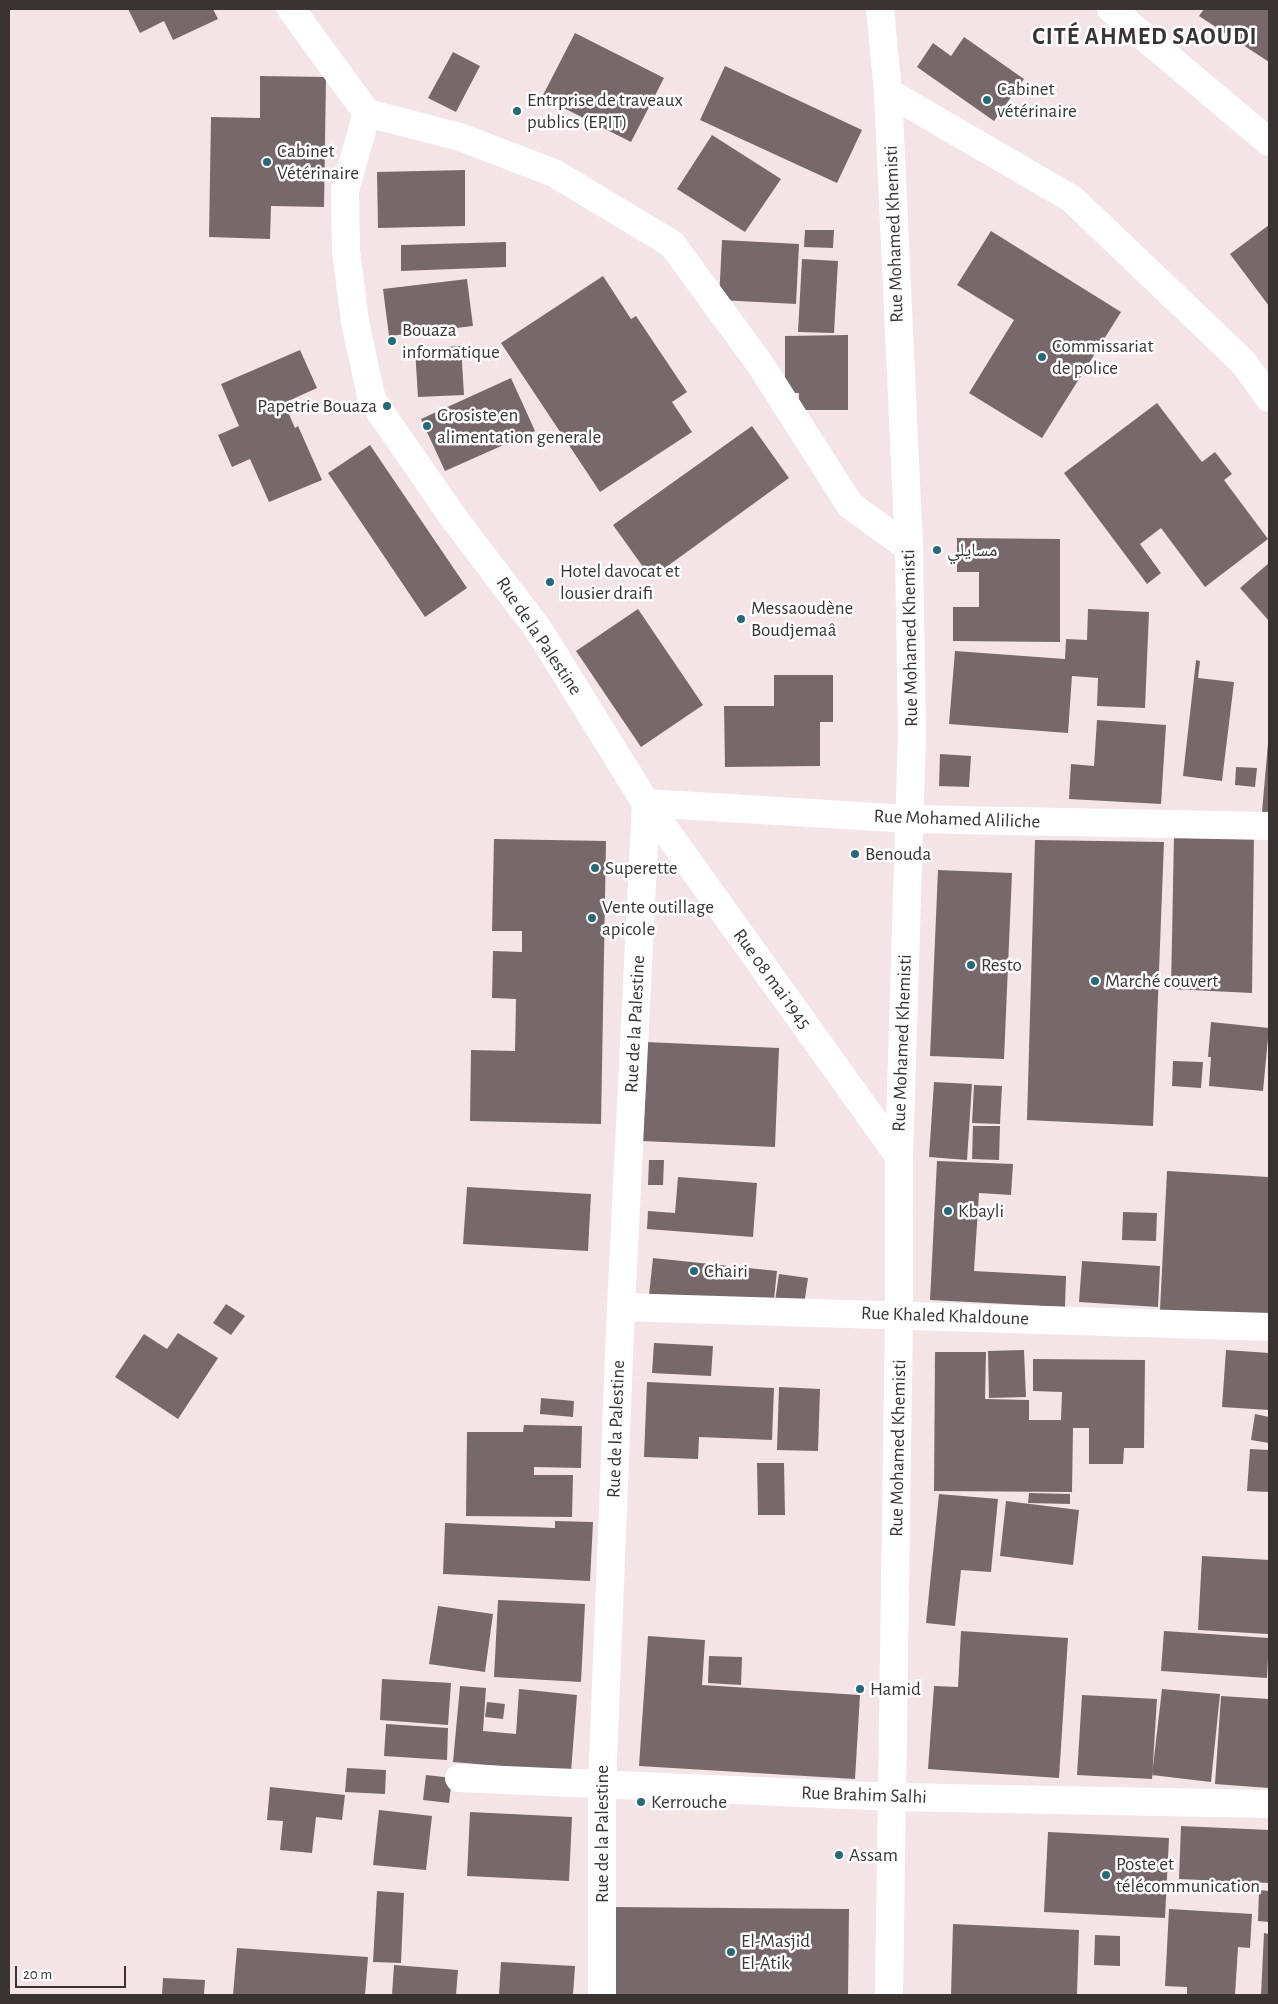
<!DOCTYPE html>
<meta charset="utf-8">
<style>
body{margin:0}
#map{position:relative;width:1278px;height:2004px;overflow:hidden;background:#f4e4e7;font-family:"Alegreya Sans",sans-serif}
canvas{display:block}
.frame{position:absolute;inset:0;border:10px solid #393334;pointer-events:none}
.scale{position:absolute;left:15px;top:1966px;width:111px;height:22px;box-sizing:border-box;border:2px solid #393334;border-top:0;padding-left:6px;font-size:15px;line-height:18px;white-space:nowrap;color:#393334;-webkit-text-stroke:4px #fff;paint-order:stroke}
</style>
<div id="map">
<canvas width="1278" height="2004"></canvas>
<div class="frame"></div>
<div class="scale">20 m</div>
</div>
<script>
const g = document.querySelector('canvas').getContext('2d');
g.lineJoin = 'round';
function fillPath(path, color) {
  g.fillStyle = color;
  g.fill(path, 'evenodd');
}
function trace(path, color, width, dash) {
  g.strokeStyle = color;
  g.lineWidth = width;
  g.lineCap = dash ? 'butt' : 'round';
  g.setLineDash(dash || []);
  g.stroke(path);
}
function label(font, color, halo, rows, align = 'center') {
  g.font = font + ' "Alegreya Sans","Noto Naskh Arabic",sans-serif';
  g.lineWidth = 5;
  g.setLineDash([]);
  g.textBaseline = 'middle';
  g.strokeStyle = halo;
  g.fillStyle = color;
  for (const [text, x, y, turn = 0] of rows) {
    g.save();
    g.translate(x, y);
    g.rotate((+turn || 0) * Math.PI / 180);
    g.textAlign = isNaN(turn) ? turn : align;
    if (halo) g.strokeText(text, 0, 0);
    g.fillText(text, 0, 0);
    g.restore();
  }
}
const building = new Path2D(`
 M128 9H213L218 19 173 40 164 21 140 33Z
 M1204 9H1269V62L1199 16Z
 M575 33 664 78 631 142 542 97Z
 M964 37 1024 79 994 121 917 67 933 43 951 56Z
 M453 52 480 66 456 112 428 98Z
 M725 66 862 130 837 183 700 120Z
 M260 76 326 77 324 207 271 206 270 239 209 237 211 117 260 118Z
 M712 135 781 179 745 232 677 189Z
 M465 170V226L378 228 377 172Z
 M1269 225V306L1230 254Z
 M805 230H834L833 248 804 247Z
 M991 231 1121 312 1042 438 969 393 1014 320 957 285Z
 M722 240 799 244 796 304 719 300Z
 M506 242V267L401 271V245Z
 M802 259 838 261 834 333 798 332Z
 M603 276 631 319 636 316 687 392 672 402 692 432 600 492 501 343Z
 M467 279 473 326 389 336 383 289Z
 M848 335V410H799V393H785V336Z
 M461 346 464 395 418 397 415 349Z
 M300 350 317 388 284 403 295 428 298 426 322 480 269 502 250 459 232 467 218 435 239 426 221 384Z
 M511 378 535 431 445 471 421 419Z
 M1157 403 1202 462 1215 452 1232 474 1224 480 1268 539 1205 587 1161 528 1140 544 1161 573 1147 584 1064 473Z
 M752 426 789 478 651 578 613 525Z
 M370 445 467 588 425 617 328 473Z
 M957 538 1060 539V642L953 641V607H979V572H957Z
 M1269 563V621L1240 588Z
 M638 609 703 705 641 747 576 651Z
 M1088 609 1149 612 1145 708 1097 706 1098 678 1072 676 1068 733 949 724 955 651 1065 659 1066 639 1087 640Z
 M1196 660 1200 661 1198 678 1234 682 1222 781 1183 776Z
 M774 675H833V722H820V766L725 767 724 706H774Z
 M1097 720 1166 725 1161 804 1069 799 1071 764 1094 766Z
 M1268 743H1269V812H1262Z
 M940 754 971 756 969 787 939 786Z
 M1236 767 1257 768 1255 787 1235 785Z
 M1174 835H1254L1252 993 1171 989Z
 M494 839 606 841 601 1124 470 1121 471 1050 515 1051 516 999 492 998 493 951 522 952V931H492Z
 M1035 840 1164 842 1153 1126 1027 1120Z
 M938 870 1012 873 1004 1059 930 1056Z
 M1211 1022 1269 1028 1263 1091 1209 1086 1211 1057H1208Z
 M646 1042 779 1048 775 1147 642 1141Z
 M1173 1061 1203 1062 1201 1088 1172 1086Z
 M934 1082 972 1084 967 1160 929 1157Z
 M974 1085 1002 1086 1000 1124 972 1123Z
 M973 1126H1000L999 1160 972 1159Z
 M649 1160H664L663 1185H648Z
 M937 1161 1013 1164 1011 1195 979 1193 974 1271 1066 1276 1065 1307 930 1300Z
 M1167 1171 1269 1177V1316L1160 1310Z
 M678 1177 757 1183 753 1237 647 1229 648 1211 675 1213Z
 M467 1187 591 1194 588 1251 463 1244Z
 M1123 1212 1157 1213 1156 1241 1122 1240Z
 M653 1258 777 1271 773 1308 649 1295Z
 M1082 1261 1160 1266 1158 1307 1079 1302Z
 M779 1274 808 1278 804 1305 775 1301Z
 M226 1304 245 1316 231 1335 213 1323Z
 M178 1333 218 1358 178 1419 115 1377 144 1334 167 1349Z
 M654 1343 713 1346 711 1376 652 1373Z
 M1024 1350 1026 1397 989 1398 988 1351Z
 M1226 1350 1269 1353V1410L1222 1407Z
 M935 1352H986L985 1399 1029 1400V1420H1061L1062 1392 1033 1391V1359L1145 1360 1144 1448H1124L1123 1464H1089V1428H1073L1072 1492 934 1491Z
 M647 1382 774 1388 772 1440 699 1437 698 1459 644 1457Z
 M779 1387 820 1389 818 1451 777 1450Z
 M541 1398 574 1401 573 1417 540 1414Z
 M1255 1414 1269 1417V1443L1251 1440Z
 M524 1425 582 1426 581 1468 534 1467V1475H573L572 1517 466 1516 467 1432H523Z
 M1250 1449 1269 1450V1492L1247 1491Z
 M757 1463H784L785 1515H758Z
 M1029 1493 1070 1494V1504L1028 1503Z
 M939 1494 998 1499 991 1572 961 1570 955 1626 926 1623Z
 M1006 1501 1079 1510 1073 1565 1000 1556Z
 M555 1521 593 1522 590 1581 443 1574 445 1523 555 1528Z
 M1202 1556 1269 1560 1268 1634 1198 1630Z
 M498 1600 585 1604 581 1682 494 1677Z
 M438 1606 493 1614 485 1672 429 1664Z
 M961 1631 1068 1638 1059 1778 928 1769 934 1686 958 1687Z
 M1164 1631 1269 1638 1267 1678 1161 1671Z
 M648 1636 705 1640 702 1685 860 1695 855 1779 639 1766Z
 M709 1656 742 1657 741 1685 708 1683Z
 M382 1679 451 1683 448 1725 380 1720Z
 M460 1686 486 1688 483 1731 516 1734 519 1689 577 1695 571 1772 453 1762Z
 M1162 1689 1220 1694 1211 1782 1152 1775Z
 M1082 1695 1157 1699 1152 1779 1077 1775Z
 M1221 1696 1269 1699V1788L1215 1784Z
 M487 1702 505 1704 503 1719 485 1717Z
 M386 1724 448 1728 447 1760 384 1756Z
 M347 1768 386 1770 385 1794 345 1792Z
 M426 1775 452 1778 449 1803 423 1800Z
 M270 1787 345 1795 342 1820 316 1817 312 1853 280 1850 283 1821 267 1820Z
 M379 1810 432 1816 426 1870 373 1865Z
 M470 1812 572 1817 569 1881 467 1876Z
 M1181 1826 1269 1830V1883L1179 1879Z
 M1048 1832 1169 1838 1165 1918 1044 1912Z
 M1259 1890 1269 1891V1922L1258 1921Z
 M377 1891 404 1893 401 1963 373 1962Z
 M613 1907 849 1909 848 1995H613Z
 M1169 1909 1252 1914 1250 1948 1238 1947 1235 1995H1187V1987L1165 1986Z
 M953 1924 1079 1930 1077 1995H951Z
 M1264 1933 1269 1934V1995H1261Z
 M1095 1935 1120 1936V1966L1094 1965Z
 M237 1948 368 1957 365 1995H233Z
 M501 1962 575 1966 573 1995H499Z
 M394 1965 458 1970 456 1995H392Z
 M163 1978 205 1980 204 1995H162Z`);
const minor = new Path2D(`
 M291 9 367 113 460 137 554 173 672 244 760 364 850 505 909 548
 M1111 9 1269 142
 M367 113 345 190 346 251 355 322 372 400 453 517 538 629 646 803 899 1156
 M646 803 909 819 1269 826
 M621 1307 1269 1327
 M459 1778 893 1797 1269 1804
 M602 1995V1784L621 1307 646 803`);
const tertiary = new Path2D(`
 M888 92 1072 199 1243 362 1269 398`);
const secondary = new Path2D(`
 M880 9 888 92 909 548 912 734 899 1156V1314L889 1995`);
const markers = [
 [987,100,5,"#256a7a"],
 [517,111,5,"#256a7a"],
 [267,162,5,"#256a7a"],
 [392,341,5,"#256a7a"],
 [1042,357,5,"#256a7a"],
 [387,406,5,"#256a7a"],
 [427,426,5,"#256a7a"],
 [937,550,5,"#256a7a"],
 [550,582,5,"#256a7a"],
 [741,619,5,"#256a7a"],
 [855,854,5,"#256a7a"],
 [595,868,5,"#256a7a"],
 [592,918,5,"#256a7a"],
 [971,965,5,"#256a7a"],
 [1095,981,5,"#256a7a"],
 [948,1211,5,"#256a7a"],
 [694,1271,5,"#256a7a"],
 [860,1689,5,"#256a7a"],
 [641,1802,5,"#256a7a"],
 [839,1855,5,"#256a7a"],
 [1106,1875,5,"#256a7a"],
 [731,1952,5,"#256a7a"]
];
const poiNames = [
 ["Cabinet",997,89],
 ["vétérinaire",997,111],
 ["Entrprise de traveaux",527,100],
 ["publics (EPIT)",527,122],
 ["Cabinet",277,151],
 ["Vétérinaire",277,173],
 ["Bouaza",402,330],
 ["informatique",402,352],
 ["Commissariat",1052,346],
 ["de police",1052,368],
 ["Papetrie Bouaza",377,406,"right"],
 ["Grosiste en",437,415],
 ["alimentation generale",437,437],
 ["مسايلي",947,550],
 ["Hotel davocat et",560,571],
 ["lousier draifi",560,593],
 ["Messaoudène",751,608],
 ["Boudjemaâ",751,630],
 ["Benouda",865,854],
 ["Superette",605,868],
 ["Vente outillage",602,907],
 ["apicole",602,929],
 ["Resto",981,965],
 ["Marché couvert",1105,981],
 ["Kbayli",958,1211],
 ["Chairi",704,1271],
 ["Hamid",870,1689],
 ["Kerrouche",651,1802],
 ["Assam",849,1855],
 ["Poste et",1116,1864],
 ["télécommunication",1116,1886],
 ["El-Masjid",741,1941],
 ["El-Atik",741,1963]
];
const streetNames = [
 ["Rue Mohamed Khemisti",894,234,-92],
 ["Rue de la Palestine",539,636,56],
 ["Rue Mohamed Khemisti",910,638,-91],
 ["Rue Mohamed Aliliche",957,819,2],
 ["Rue 08 mai 1945",772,979,54],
 ["Rue de la Palestine",635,1024,-87],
 ["Rue Mohamed Khemisti",902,1043,-88],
 ["Rue Khaled Khaldoune",945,1316,2],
 ["Rue de la Palestine",616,1429,-88],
 ["Rue Mohamed Khemisti",898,1448,-89],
 ["Rue Brahim Salhi",864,1795,2],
 ["Rue de la Palestine",602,1834,-90]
];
const districtNames = [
 ["CITÉ AHMED SAOUDI",1145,37]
];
fillPath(building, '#77696b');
trace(minor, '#fff', 28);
trace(tertiary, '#fff', 28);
trace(secondary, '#fff', 28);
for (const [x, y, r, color] of markers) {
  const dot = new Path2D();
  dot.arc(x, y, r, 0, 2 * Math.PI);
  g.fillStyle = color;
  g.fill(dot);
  trace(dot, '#fff', 2);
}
label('19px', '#393334', '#fff', poiNames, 'left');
label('19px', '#393334', '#fff', streetNames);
g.letterSpacing = '1px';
label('bold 24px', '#393334', '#fff', districtNames);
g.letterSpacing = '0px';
</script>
